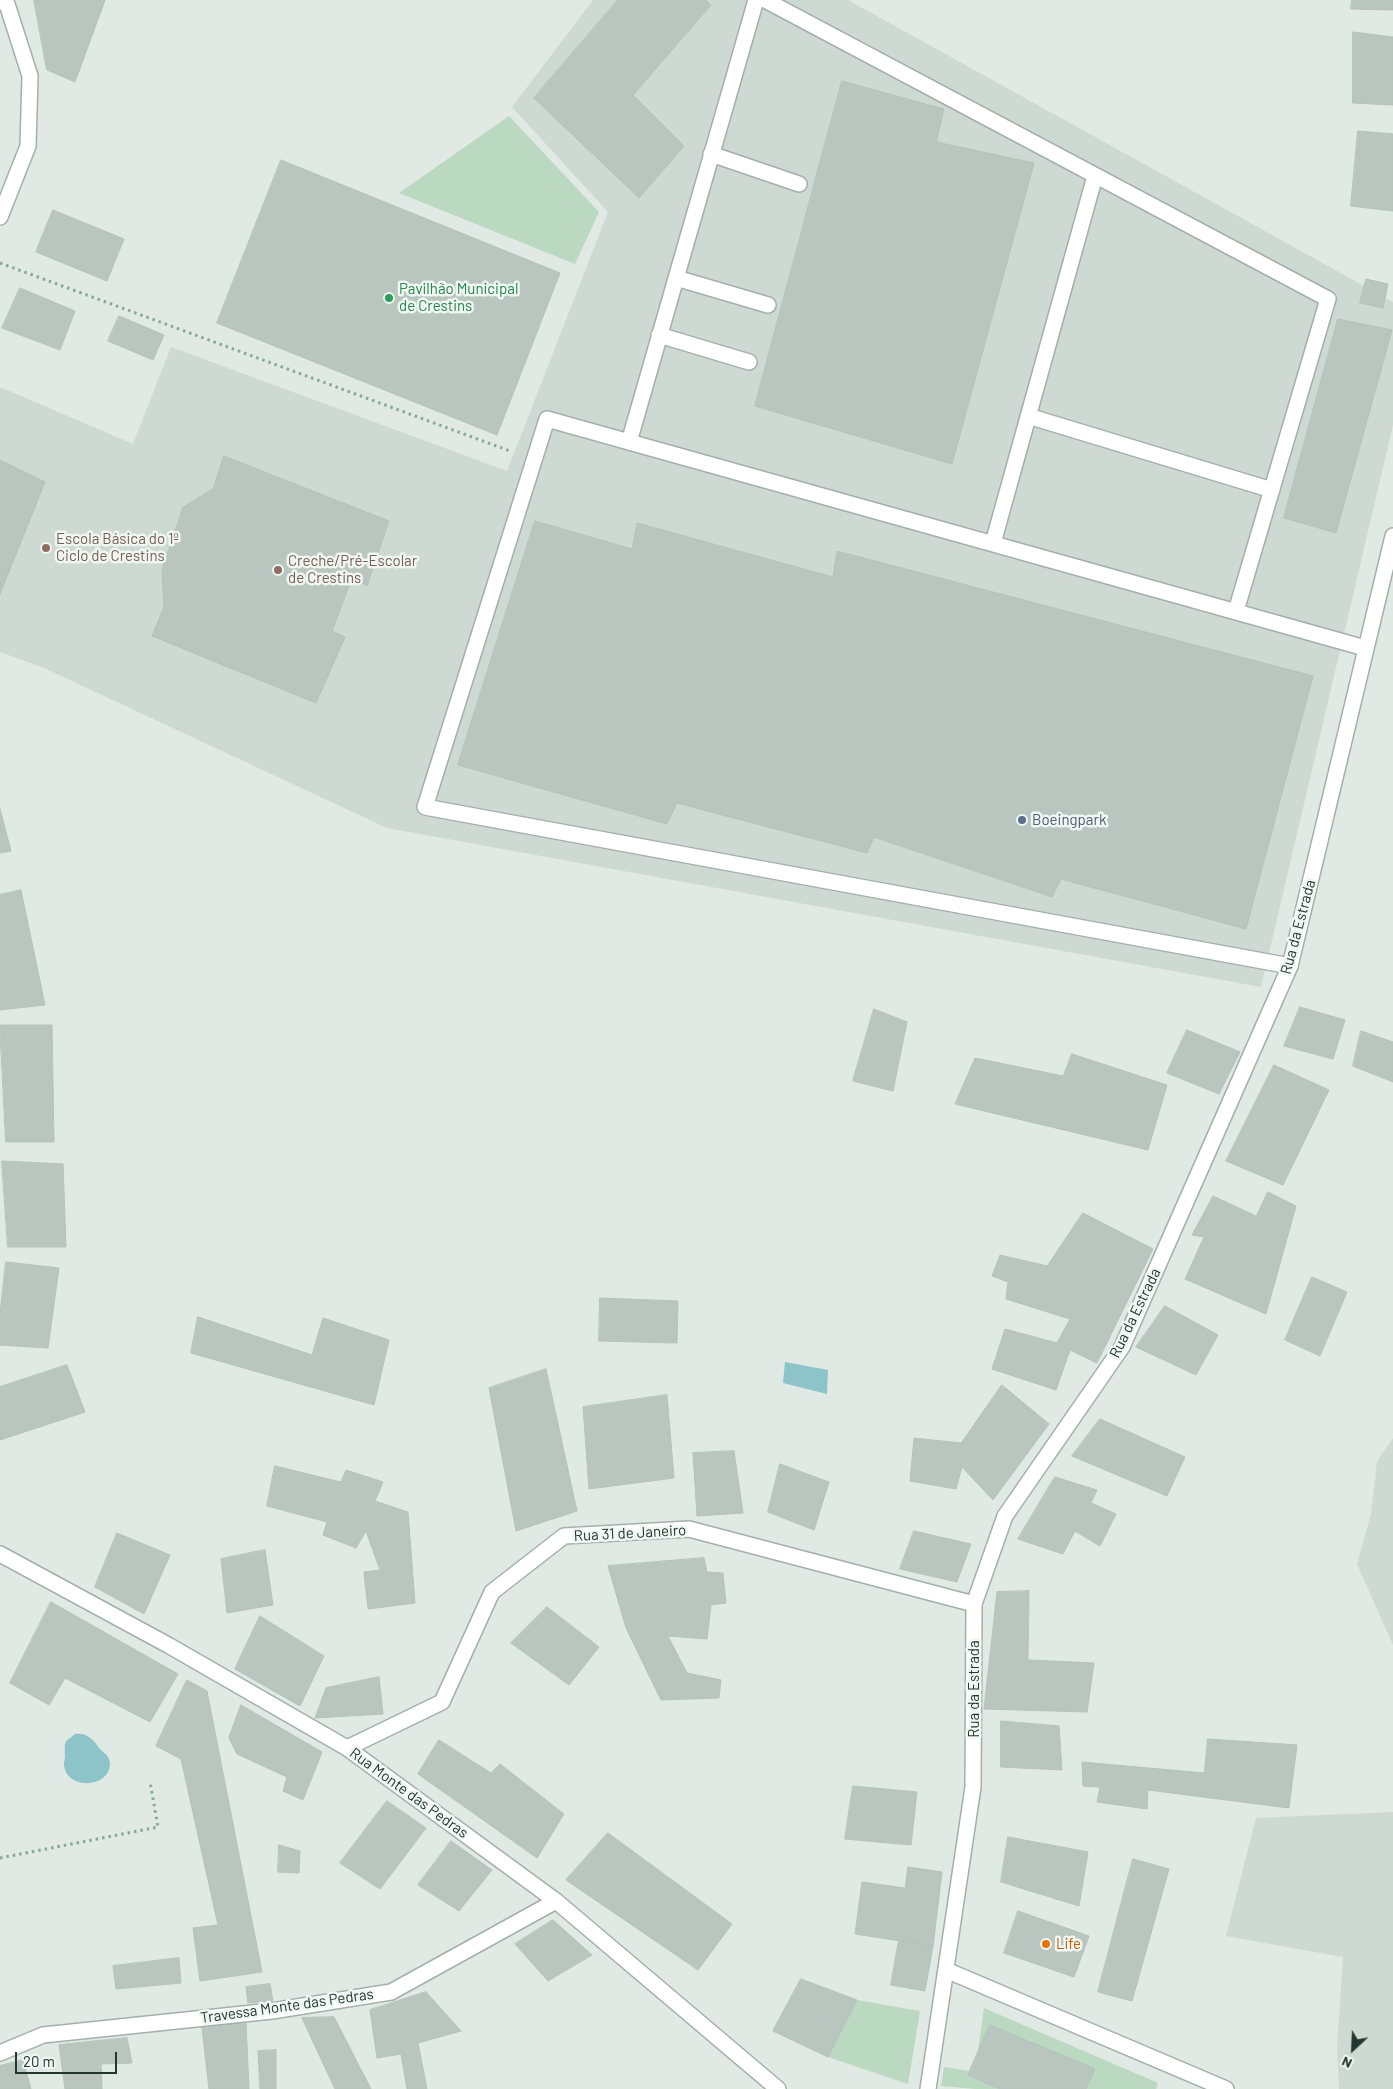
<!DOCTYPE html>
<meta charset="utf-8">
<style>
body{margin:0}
#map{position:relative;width:1393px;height:2089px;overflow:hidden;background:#e0e9e4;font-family:Barlow,sans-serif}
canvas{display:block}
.north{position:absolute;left:1328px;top:2024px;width:50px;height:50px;-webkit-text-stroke:4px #f0f6f2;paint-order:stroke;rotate:205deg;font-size:14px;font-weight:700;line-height:20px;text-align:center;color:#223730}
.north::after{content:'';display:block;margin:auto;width:18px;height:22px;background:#223730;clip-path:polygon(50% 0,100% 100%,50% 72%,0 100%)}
.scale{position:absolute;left:15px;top:2052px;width:102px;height:22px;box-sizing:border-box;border:2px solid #223730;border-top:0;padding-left:6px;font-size:15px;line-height:18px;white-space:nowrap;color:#223730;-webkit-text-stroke:4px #f0f6f2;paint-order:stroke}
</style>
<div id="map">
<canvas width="1393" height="2089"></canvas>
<div class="north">N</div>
<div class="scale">20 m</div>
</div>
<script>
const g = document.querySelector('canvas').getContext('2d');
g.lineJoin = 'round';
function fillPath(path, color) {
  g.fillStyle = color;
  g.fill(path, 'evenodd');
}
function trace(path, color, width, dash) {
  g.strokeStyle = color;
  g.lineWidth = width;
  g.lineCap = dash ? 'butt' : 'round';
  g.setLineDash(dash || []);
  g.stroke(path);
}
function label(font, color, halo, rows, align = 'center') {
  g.font = font + ' Barlow,sans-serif';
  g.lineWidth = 5;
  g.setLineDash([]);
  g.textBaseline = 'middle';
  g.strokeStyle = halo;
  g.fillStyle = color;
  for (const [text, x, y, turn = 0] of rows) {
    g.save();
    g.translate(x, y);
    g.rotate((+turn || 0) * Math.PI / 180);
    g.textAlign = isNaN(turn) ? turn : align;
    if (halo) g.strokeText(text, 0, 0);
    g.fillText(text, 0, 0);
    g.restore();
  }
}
const built = new Path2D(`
 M593 0H848L1393 302V425L1261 987 387 828 44 668 0 652V387L133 444 171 347 507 471 608 212 512 107Z
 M1393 1438V1645L1357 1564 1371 1514 1377 1461Z
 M1393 1812V2089H1339L1337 2047 1343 1957 1226 1936 1256 1818Z`);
const green = new Path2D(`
 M509 116 599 212 575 264 399 193Z
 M857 2000 920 2011 908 2084 828 2057Z
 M984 2008 1158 2083 1156 2089H976L941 2086 944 2067 975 2072Z`);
const water = new Path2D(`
 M785 1362 828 1370 827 1394 783 1383Z
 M75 1734C86 1733 90 1737 97 1745 101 1752 110 1754 110 1764 109 1789 65 1790 64 1764 64 1761 65 1759 65 1756 65 1750 64 1747 66 1741Z`);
const building = new Path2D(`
 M34 0H105L75 82 47 70Z
 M618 0H706L711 5 633 95 684 146 639 198 534 98Z
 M1352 0H1393V10L1351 9Z
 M1353 32 1393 37V105L1353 103Z
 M842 81 944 109 936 142 1034 163 952 464 755 406Z
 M1358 131 1393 134V211L1351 206Z
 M281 160 560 273 497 435 217 323Z
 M53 210 124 239 107 281 36 252Z
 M1366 279 1388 284 1383 308 1360 303Z
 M20 288 75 311 60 350 2 328Z
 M119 316 164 335 153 360 108 341Z
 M1338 319 1392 330 1336 533 1284 518Z
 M224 456 389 521 367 586 352 578 332 631 345 637 316 703 152 636 164 607 162 570 183 507 213 489Z
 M0 460 45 482 0 594Z
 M535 521 632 549 637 523 833 577 837 551 1313 676 1246 929 1061 879 1052 897 874 837 867 853 677 803 667 824 458 765Z
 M0 809 11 851 0 853Z
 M21 890 45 1005 0 1010V895Z
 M1300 1007 1345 1020 1333 1059 1284 1046Z
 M874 1009 907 1022 893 1091 853 1081Z
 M0 1025H52L54 1142H6Z
 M1187 1030 1240 1052 1219 1094 1167 1073Z
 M1361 1031 1393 1042V1082L1353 1066Z
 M1072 1054 1167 1085 1148 1150 955 1104 975 1058 1063 1076Z
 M1274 1065 1329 1090 1283 1185 1226 1161Z
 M2 1161 63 1164 66 1247H8Z
 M1268 1192 1296 1206 1266 1314 1185 1279 1204 1237 1192 1235 1213 1196 1256 1216Z
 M1083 1213 1153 1249 1097 1363 1070 1350 1056 1390 992 1369 1005 1329 1057 1343 1070 1319 1006 1299 1008 1282 992 1276 1000 1255 1047 1266Z
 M6 1262 59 1268 48 1348 0 1345V1314Z
 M1312 1277 1347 1292 1320 1356 1285 1340Z
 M600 1298 678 1301 677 1343 599 1341Z
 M1165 1306 1218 1335 1196 1375 1136 1347Z
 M198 1317 312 1355 323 1318 389 1340 374 1405 191 1353Z
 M67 1365 85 1412 0 1440V1387Z
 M546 1369 577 1511 516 1531 489 1388Z
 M1002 1385 1049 1424 993 1500 962 1467 956 1489 910 1481 914 1438 961 1443Z
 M667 1395 674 1478 589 1489 583 1407Z
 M1100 1419 1185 1457 1167 1496 1072 1456Z
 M734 1451 743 1513 697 1516 693 1453Z
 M780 1464 829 1482 814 1530 768 1512Z
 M275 1466 341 1482 346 1470 383 1482 375 1501 408 1512 415 1603 368 1609 364 1572 380 1570 366 1531 356 1548 323 1535 327 1522 267 1506Z
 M1055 1477 1097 1490 1091 1503 1116 1514 1100 1546 1075 1531 1063 1554 1018 1539Z
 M914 1531 971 1544 957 1582 900 1569Z
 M117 1533 170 1555 144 1614 95 1587Z
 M265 1550 273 1605 227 1613 221 1559Z
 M704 1558 707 1572 723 1573 726 1603 711 1605 707 1639 668 1636 687 1673 721 1680 719 1698 661 1700 626 1628 608 1566Z
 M1029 1591 1028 1660 1094 1663 1087 1712 984 1709 997 1592Z
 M51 1602 178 1674 150 1722 65 1678 49 1705 10 1683Z
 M547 1607 599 1647 569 1685 511 1643Z
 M260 1616 324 1656 300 1706 235 1669Z
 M379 1677 383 1714 315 1718 326 1688Z
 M187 1680 207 1691 262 1972 200 1981 193 1928 218 1925 181 1759 156 1746Z
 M241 1705 322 1752 303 1800 283 1791 287 1777 237 1754 229 1738Z
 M1001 1721 1059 1726 1062 1770 1001 1767Z
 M1208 1739 1297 1745 1289 1808 1148 1790 1147 1809 1097 1802 1100 1787 1083 1786 1082 1762 1204 1773Z
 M439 1740 491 1773 500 1764 564 1814 537 1858 418 1774Z
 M853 1786 917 1792 911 1845 845 1839Z
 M387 1801 426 1828 380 1889 340 1863Z
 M608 1833 732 1924 698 1970 566 1880Z
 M1008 1837 1088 1852 1079 1906 1001 1882Z
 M451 1841 492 1870 459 1911 418 1885Z
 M279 1845 300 1851 299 1873 278 1872Z
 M1133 1859 1169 1869 1132 2001 1098 1992Z
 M908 1867 942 1872 933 1946 855 1934 862 1882 905 1888Z
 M1018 1911 1089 1936 1074 1977 1004 1953Z
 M553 1920 592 1955 548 1981 515 1944Z
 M899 1940 933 1946 925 1991 891 1985Z
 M179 1958 181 1983 116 1989 113 1966Z
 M801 1979 857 2000 828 2057 773 2031Z
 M270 1984 273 2001 248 2003 246 1987Z
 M426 1992 461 2031 418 2043 427 2089H407L401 2054 377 2058 370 2010Z
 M334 2017 371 2089H335L302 2018Z
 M246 2023 249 2089H209L202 2028Z
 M990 2025 1095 2069 1086 2089H1000L968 2075Z
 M127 2038 132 2063 101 2064 102 2089H65L59 2045Z
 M276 2050V2089H260L258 2051Z
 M23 2060 31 2089H0V2066Z`);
const path = new Path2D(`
 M0 263 510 451
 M0 1858 158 1827 150 1782`);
const service = new Path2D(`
 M765 0 1328 299 1236 611
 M711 154 799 184
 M676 278 768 305
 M659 335 749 362
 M1028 416 1272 490
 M629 442 756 0
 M993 543 1095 176
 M946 1970 1226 2089`);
const minor = new Path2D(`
 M0 1 7 4 30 76 28 146 0 217
 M1290 966 425 807 547 419 1365 648
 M0 1554 168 1645 347 1748 556 1901 778 2089
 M347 1748 442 1702 492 1592 564 1536 689 1529 974 1604
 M0 2053 43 2035 272 2011 391 1992 556 1901`);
const tertiary = new Path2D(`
 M928 2089 973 1787 974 1604 1005 1516 1122 1347 1290 966 1393 536`);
const markers = [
 [389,298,5,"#2e9e5b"],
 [46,548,5,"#8d6e63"],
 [278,570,5,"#8d6e63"],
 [1022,820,5,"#5c6f8a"],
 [1046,1944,5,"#e8710a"]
];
const leisureNames = [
 ["Pavilhão Municipal",399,289],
 ["de Crestins",399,306]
];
const educationNames = [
 ["Escola Básica do 1º",56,539],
 ["Ciclo de Crestins",56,556],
 ["Creche/Pré-Escolar",288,561],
 ["de Crestins",288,578]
];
const serviceNames = [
 ["Boeingpark",1032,820]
];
const streetNames = [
 ["Rua da Estrada",1298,927,-75],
 ["Rua da Estrada",1135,1313,-64],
 ["Rua 31 de Janeiro",630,1533,-3],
 ["Rua da Estrada",974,1689,-90],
 ["Rua Monte das Pedras",409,1793,36],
 ["Travessa Monte das Pedras",287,2006,-8]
];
const foodNames = [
 ["Life",1056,1944]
];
fillPath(built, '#ced9d3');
fillPath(green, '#bbd8c0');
fillPath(water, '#8dc4c9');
fillPath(building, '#b9c6c0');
trace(building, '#b3c2ba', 1);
trace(service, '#a3b0aa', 18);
trace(minor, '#a3b0aa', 18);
trace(tertiary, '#a3b0aa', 18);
trace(path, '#84a99a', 3, [2.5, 4]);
trace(service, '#fff', 15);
trace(minor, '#fff', 15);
trace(tertiary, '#fff', 15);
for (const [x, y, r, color] of markers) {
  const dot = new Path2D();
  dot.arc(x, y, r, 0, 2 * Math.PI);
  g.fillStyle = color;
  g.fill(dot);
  trace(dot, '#f0f6f2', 2);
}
label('15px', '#27864d', '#f0f6f2', leisureNames, 'left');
label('15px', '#785e54', '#f0f6f2', educationNames, 'left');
label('15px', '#4e5e75', '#f0f6f2', serviceNames, 'left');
label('15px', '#223730', '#f0f6f2', streetNames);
label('15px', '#c56008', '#f0f6f2', foodNames, 'left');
</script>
